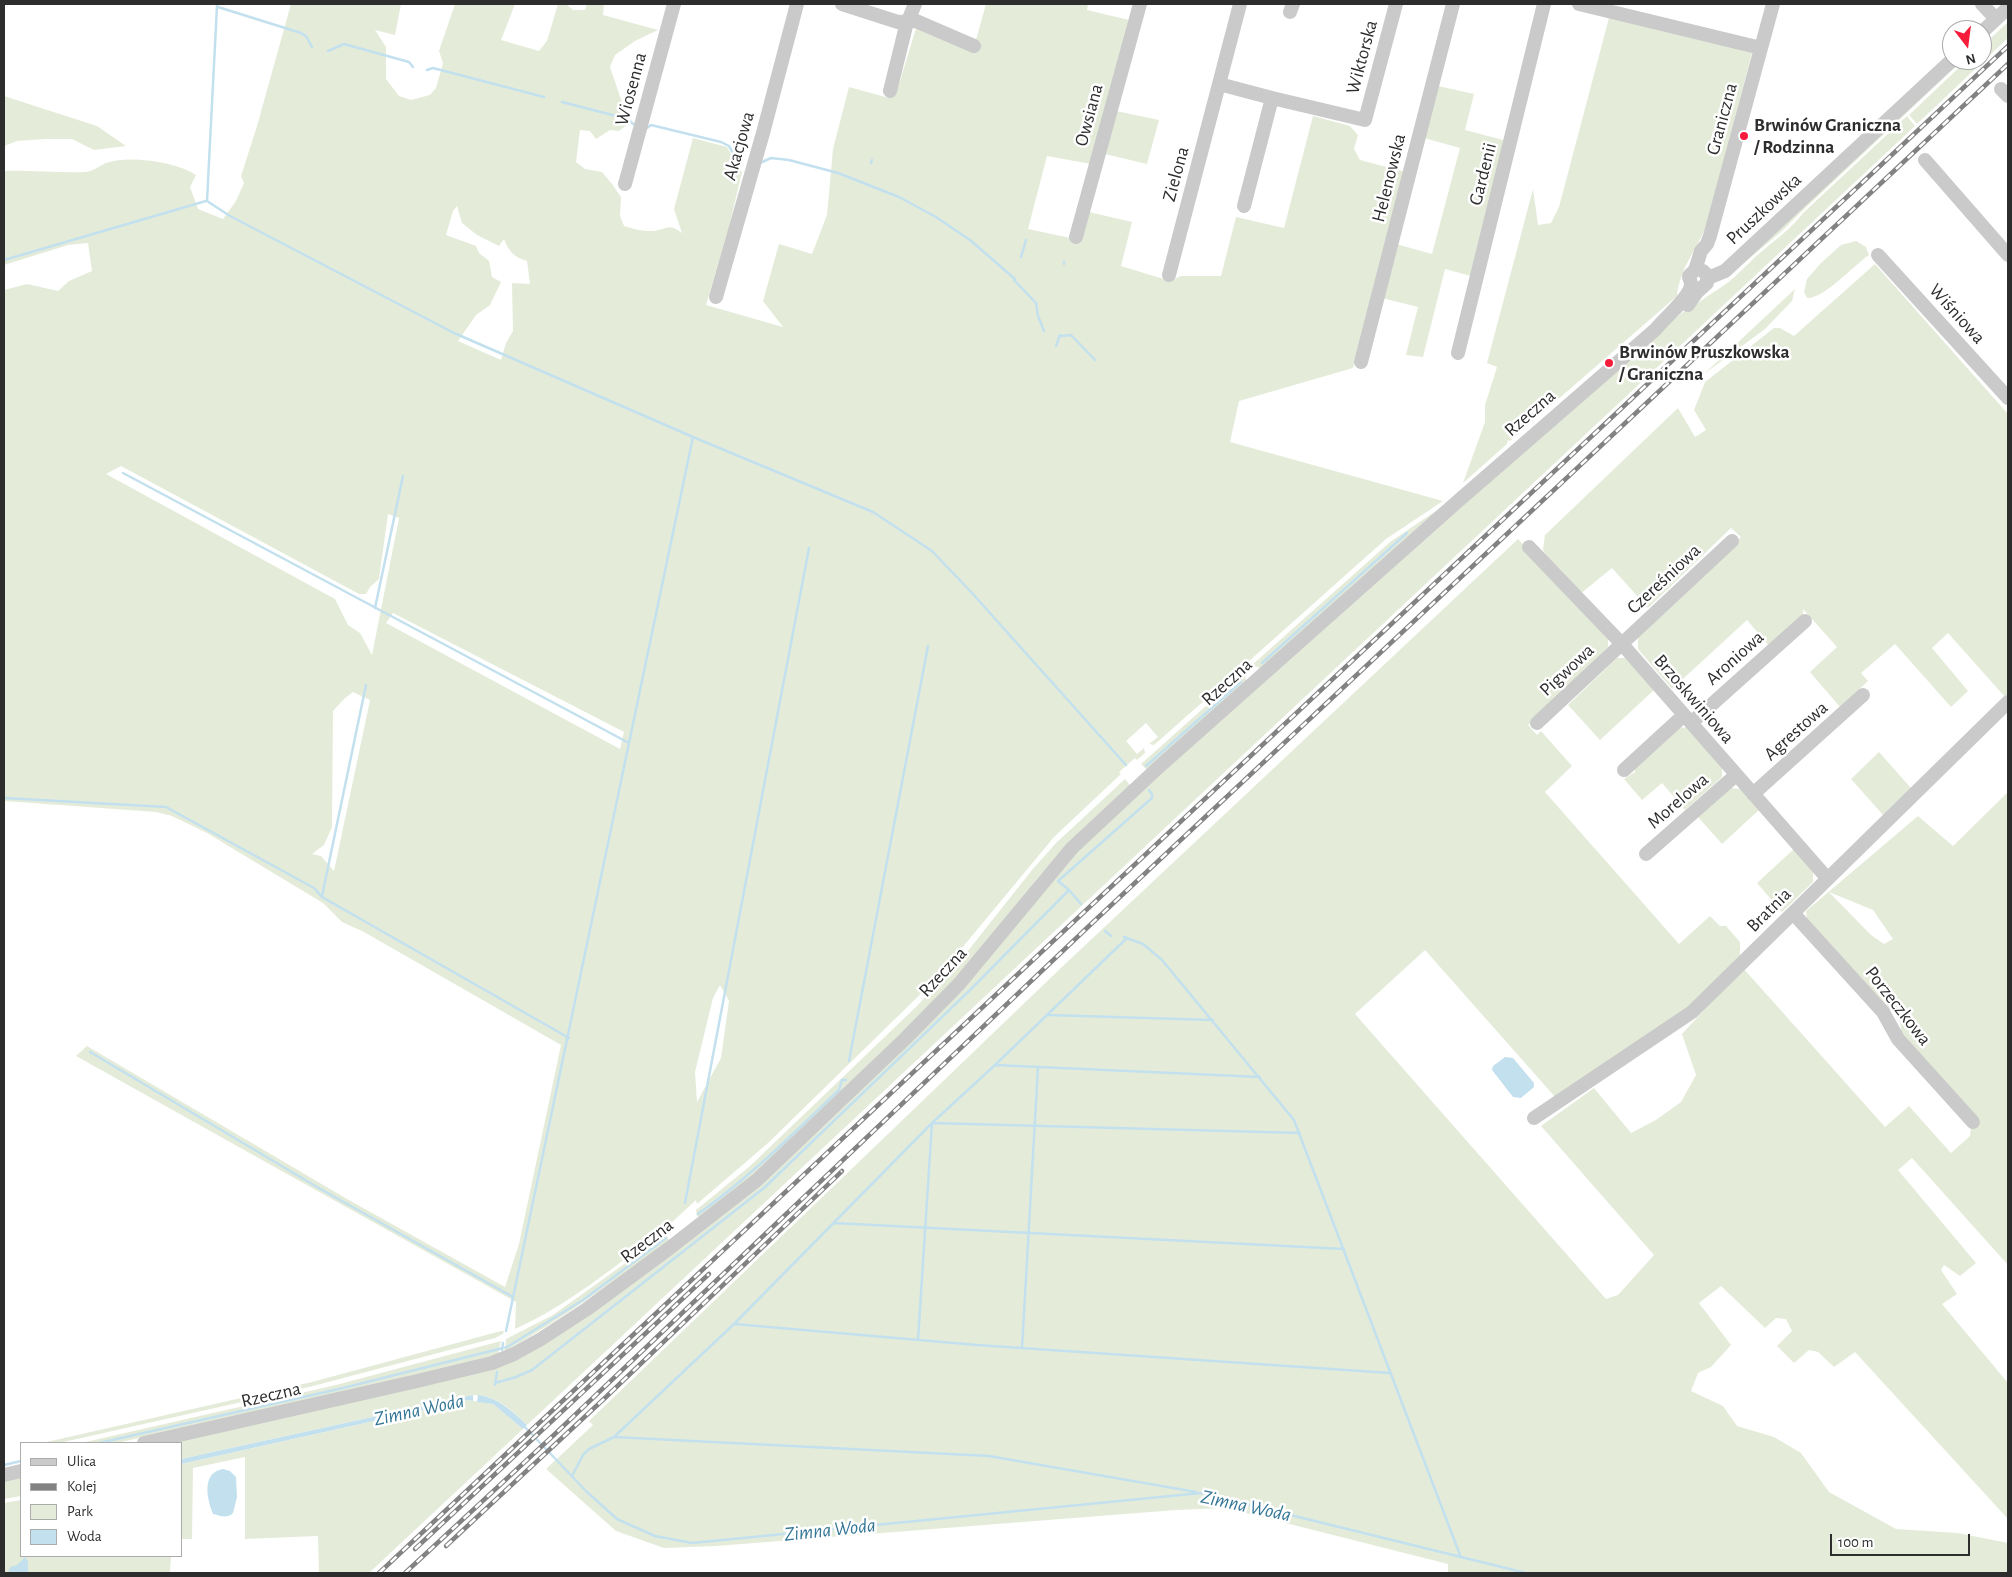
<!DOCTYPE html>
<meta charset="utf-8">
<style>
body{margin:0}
#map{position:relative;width:2012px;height:1577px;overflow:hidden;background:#fff;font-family:"Alegreya Sans",sans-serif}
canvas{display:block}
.frame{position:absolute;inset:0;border:5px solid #2d2d2d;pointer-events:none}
.legend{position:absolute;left:20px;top:1442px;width:162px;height:115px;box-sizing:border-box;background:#fff;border:1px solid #ababab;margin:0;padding:6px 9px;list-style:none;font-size:15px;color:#2d2d2d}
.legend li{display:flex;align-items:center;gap:10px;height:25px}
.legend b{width:25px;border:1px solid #ababab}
.north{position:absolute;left:1942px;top:20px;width:50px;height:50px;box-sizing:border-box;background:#fff;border:1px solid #ababab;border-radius:50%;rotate:165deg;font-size:14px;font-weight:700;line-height:20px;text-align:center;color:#2d2d2d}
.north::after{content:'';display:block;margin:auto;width:18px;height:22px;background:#f61d3b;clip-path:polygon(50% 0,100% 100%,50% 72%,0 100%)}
.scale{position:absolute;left:1830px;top:1534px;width:140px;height:22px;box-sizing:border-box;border:2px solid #2d2d2d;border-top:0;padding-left:6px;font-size:15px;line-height:18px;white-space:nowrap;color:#2d2d2d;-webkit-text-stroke:4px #fff;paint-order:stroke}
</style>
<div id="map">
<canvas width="2012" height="1577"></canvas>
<div class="frame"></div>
<ul class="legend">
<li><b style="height:6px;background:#cacaca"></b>Ulica</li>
<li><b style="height:6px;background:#828282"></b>Kolej</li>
<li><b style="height:14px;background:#e4ecd9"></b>Park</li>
<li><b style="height:14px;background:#c3e0ee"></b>Woda</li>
</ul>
<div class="north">N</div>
<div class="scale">100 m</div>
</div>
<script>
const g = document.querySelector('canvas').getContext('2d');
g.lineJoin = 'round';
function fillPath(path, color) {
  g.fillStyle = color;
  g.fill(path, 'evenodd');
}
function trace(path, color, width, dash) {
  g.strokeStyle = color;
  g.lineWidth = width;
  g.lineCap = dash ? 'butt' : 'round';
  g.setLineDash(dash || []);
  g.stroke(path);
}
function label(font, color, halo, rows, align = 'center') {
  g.font = font + ' "Alegreya Sans",sans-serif';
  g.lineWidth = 5;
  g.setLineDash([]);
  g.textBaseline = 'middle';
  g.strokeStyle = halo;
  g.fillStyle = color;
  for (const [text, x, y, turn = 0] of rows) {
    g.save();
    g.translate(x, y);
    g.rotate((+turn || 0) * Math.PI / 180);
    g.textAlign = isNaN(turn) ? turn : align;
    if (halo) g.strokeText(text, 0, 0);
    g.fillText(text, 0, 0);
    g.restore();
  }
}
const green = new Path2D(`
 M291 4H401L395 35 375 30 386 47V79L399 96 411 100 430 95 436 88 443 63 439 51 455 4H515L501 40 539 51 547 41 558 4H566L573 10H585L587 4H604L603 15 658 30 635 41 615 55 610 67 629 123 619 131 610 130 596 139 590 131 580 130 576 162 585 169 602 172 612 184 621 197 620 216 624 226C633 229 642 231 652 231 667 230 667 222 682 233L674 209 693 138 727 147 742 172 728 231 706 305 783 327 763 301 779 244 812 254 827 215 833 149 849 87 889 98 896 94 917 25 976 40 986 4H1088L1087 10 1129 20 1091 164 1047 156 1028 229 1080 240 1089 212 1132 222 1121 266 1170 281 1181 276H1221L1236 217 1284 228 1313 116 1350 126 1358 135 1354 149 1360 160 1406 172 1353 368 1239 401 1230 442 1443 501 1386 539 1248 662 1245 659 1239 664 1241 668 1154 745 1149 744 1158 737 1146 723 1126 741 1137 754 1144 748 1145 753 1137 760 1135 758 1119 772 1121 774 1054 837 937 978 768 1143 697 1204 696 1200 670 1224 666 1220 661 1224 663 1226V1230C616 1265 569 1305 515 1329L516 1302 76 1056 87 1046 347 1199 505 1287 519 1244 561 1045 364 932 342 922 323 903 207 833 172 816 156 812 4 801V290L27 284 58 291 69 281 92 271 88 243 68 245 4 265V171C31 170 58 173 85 172 92 172 99 166 106 163 129 155 176 162 196 175L190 187 198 209 223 219 236 201 244 183 241 176 257 126ZM457 206 462 223 477 235 499 246 504 239C509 252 514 257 527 261L530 284 512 283 513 331 506 343 501 360 458 341 476 315 490 305 501 282 492 277 489 261 479 253 476 246 446 235 453 211ZM121 466 359 594H366L370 587 379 579 388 514 399 518 372 655 360 633 348 625 335 599 106 474ZM393 613 624 732 620 749 386 623ZM353 692 370 700 334 871 321 856 312 854 324 845 332 827 333 711 344 699ZM720 985 729 1001 721 1058 697 1102 695 1072 713 998Z
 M1610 14 1753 49 1707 224C1697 250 1680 267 1677 296L1510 441 1508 440 1507 444 1463 483 1485 422V405L1497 367 1487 363 1533 189 1538 225 1551 223 1559 207Z
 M2008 22V38L1917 124 1909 115 1967 60H1982V46Z
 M1958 60H1963L1800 213 1781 232 1727 277Z
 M1438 86 1474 94 1465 130 1507 141 1471 276 1445 269 1423 357 1406 355 1418 307 1382 298 1396 244 1432 254 1460 148 1424 138Z
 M4 96 97 126 126 146 94 150 72 139H46L17 141 4 146Z
 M1116 111 1159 120 1147 164 1105 154Z
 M1907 116 1915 126 527 1425C512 1410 496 1395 473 1395L181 1459V1443H165L483 1370 739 1200 1025 910 1091 836 1659 332 1689 307 1691 309C1702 299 1714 292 1726 284 1739 274 1749 262 1761 252 1776 239 1791 229 1803 213Z
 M1856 241 1866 247 1869 255C1854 265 1824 299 1807 298L1804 292 1807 279 1821 263 1841 245Z
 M1875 264 2008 414V694L2005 697 1948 633 1932 648 1968 691 1951 707 1895 644 1861 673 1868 681 1840 707 1810 672 1837 647 1803 609V617L1770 647 1747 620 1672 689 1638 649V638L1741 537 1731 528 1648 608 1612 568 1580 594 1547 557 1543 550 1545 535 1678 408 1695 437 1706 430 1694 410 1705 382 1774 328H1780L1794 336Z
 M1795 289 1792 301 1765 329 1704 374Z
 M1443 506 1260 668 1252 665 1390 542Z
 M1518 539 1608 637V647L1528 725 1537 735 1541 731 1572 766 1545 792 1679 944 1710 916 1720 926H1726L1740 942V957L1686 1011 1556 1098 1425 950 1355 1014 1606 1299 1618 1295 1654 1255 1541 1126 1594 1088 1631 1133 1656 1120 1681 1102 1696 1075 1682 1034 1743 968 1885 1127 1909 1106 1951 1153 1970 1136 1971 1127 1901 1037V1027L1897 1011 1887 1010 1807 921 1806 911 1918 816 1953 846 2008 792V1265L1912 1158 1898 1170 1976 1263 1960 1276 1944 1265 1941 1270 1957 1294 1942 1304 2008 1383V1519L1855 1352 1834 1367 1818 1352 1809 1350 1794 1363 1777 1346 1792 1331 1786 1319 1776 1318 1765 1328 1721 1286 1699 1303 1731 1345 1711 1367 1698 1373 1691 1391 1723 1406 1737 1426 1774 1437 1801 1453 1829 1492 1896 1529 1958 1533 2008 1543V1573H1448V1564L1226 1508 1176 1510 716 1546 664 1548 616 1531 546 1469 593 1425 589 1421 1064 965ZM1829 892 1873 910 1893 939 1884 944 1871 935Z
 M1617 658H1626L1654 690 1600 740 1568 705Z
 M1245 671 1246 682 1148 771 1141 764Z
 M1678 727 1688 728 1722 768V777L1685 810 1662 783 1642 800 1624 779 1635 772V765Z
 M1879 752 1911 788 1883 815 1851 779Z
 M1125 779 1130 785 1069 844 1040 875 979 954 936 1000 748 1180 699 1217 697 1216 696 1210 750 1166 917 1006 967 952 1032 870 1056 843Z
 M1731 788 1741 789 1759 810 1722 844 1698 817Z
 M1794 849 1813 871V882L1782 912 1757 883Z
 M666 1234 669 1240C615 1280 563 1319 505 1351L506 1339 553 1315Z
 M501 1331H504L503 1334 495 1338 313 1386 59 1443H42L312 1382Z
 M501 1341 498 1354 464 1364 117 1443H81L336 1385Z
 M468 1400 493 1404 523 1429 369 1573H319L318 1536 245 1539V1457L193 1468 192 1539H181V1464Z
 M21 1476V1496L4 1499V1480Z
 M21 1500V1556H171L170 1573H4V1503Z`);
const water = new Path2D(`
 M1505 1057 1513 1058 1534 1083V1087L1521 1098 1513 1097 1492 1070 1493 1066Z
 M473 1395V1401L468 1400 181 1464V1459Z
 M478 1395C499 1398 512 1411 527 1425L523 1429 493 1404 477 1402Z
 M223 1469 230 1471 236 1477 237 1497 233 1513C227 1519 221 1516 213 1514 207 1499 201 1473 223 1469Z
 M25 1557 28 1561V1573H8L10 1567 17 1565Z`);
const stream = new Path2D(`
 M217 6 207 201 230 216 454 333 693 437 873 512 932 551 972 593 1126 765
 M218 7 301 33 306 36 312 47
 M328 51 344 44 409 62 413 67
 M427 70 433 68 544 97
 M562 102 628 119 633 124
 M647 128 651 125 721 142 729 146 740 165
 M760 163 771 158 789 160 838 173 899 197 936 217 970 240 1015 279
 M871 163 872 160
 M1021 257 1026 240
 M4 260 206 201
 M1064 264V262
 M1014 280 1036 303 1038 316 1044 331
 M1062 336 1071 335 1095 360
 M1056 346 1060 335
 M123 473 629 743
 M375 608 403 476
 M1262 663 1407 533
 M1146 766 1241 682
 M4 798 166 807 314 888 322 897 569 1038
 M1069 890 1081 904
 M322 896 366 685
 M1105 931 1111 936
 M1124 937 1143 944 1162 960 1294 1120 1460 1555
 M1048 1015 1213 1020
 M90 1052 317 1187 513 1297
 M849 1061 928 646
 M995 1065 1260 1077
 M685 1203 809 548
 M698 1214C750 1177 793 1134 839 1090L842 1080H846
 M834 1223 1344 1249
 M734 1324 977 1345 1390 1373
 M506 1331 693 437
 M918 1340 932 1123 1300 1133
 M1022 1348 1038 1067
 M502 1350 503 1343
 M495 1383 516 1377 532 1370 764 1188 968 992 1069 890 1058 881 1152 798V794L1149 790
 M495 1385 497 1372
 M524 1426 587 1492 617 1519 655 1536 692 1543 1201 1493 1526 1573
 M614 1437 734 1324 932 1123 995 1065 1127 938
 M99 1443 339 1389 507 1347 583 1300 666 1238
 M4 1465 21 1461
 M572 1476 583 1455 589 1449 614 1437 989 1456 1196 1492`);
const minor = new Path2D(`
 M842 4 898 22 916 21 974 46
 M1579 4 1761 48
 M1982 4 1996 19
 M1290 12 1293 4
 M1982 32 2008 8
 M1219 84 1272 98 1244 206
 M2001 89 2008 96
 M890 91 906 26 915 4
 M1272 98 1365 120 1396 4
 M1925 160 2008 255
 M625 184 674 4
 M1076 237 1140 4
 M1878 255 2008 398
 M1169 275 1240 4
 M1708 278 1725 271 1952 60
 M716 297 763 133 797 4
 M1688 305 1697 292 1707 283V275L1703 271
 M1458 353 1544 4
 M1361 362 1453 4
 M1529 547 1622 644 1827 878
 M1537 723 1732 541
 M1691 723 1805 621
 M1624 770 1684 715
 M1753 794 1863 695
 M1646 854 1736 775
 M1793 913 1883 1012 1898 1039 1973 1122
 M1534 1118 1692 1012 2008 702
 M144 1443 413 1382 492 1363 514 1354 541 1339 587 1309 671 1247 757 1180 906 1038 959 984 1072 848 1161 765 1457 502 1656 329C1664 318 1691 297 1691 284 1691 281 1689 279 1689 276L1695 270 1701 251 1707 244 1710 236 1773 4
 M4 1475 21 1471`);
const rail = new Path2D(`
 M446 1546 606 1397 842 1171
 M415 1549 709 1274
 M379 1573 2008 46
 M405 1573 556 1433 1089 926 2008 64`);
const markers = [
 [1744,136,5,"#f61d3b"],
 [1609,363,5,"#f61d3b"]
];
const streetNames = [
 ["Wiktorska",1362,57,-75],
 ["Wiosenna",631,89,-75],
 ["Owsiana",1089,115,-75],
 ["Graniczna",1722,119,-75],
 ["Akacjowa",739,146,-74],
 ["Zielona",1176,174,-75],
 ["Gardenii",1483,174,-76],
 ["Helenowska",1389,178,-76],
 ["Pruszkowska",1764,209,-43],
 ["Wiśniowa",1957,314,48],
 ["Rzeczna",1530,413,-41],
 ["Czereśniowa",1664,579,-43],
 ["Aroniowa",1735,658,-42],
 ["Pigwowa",1567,670,-43],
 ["Rzeczna",1227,682,-42],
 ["Brzoskwiniowa",1694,699,49],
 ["Agrestowa",1796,731,-42],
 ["Morelowa",1678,801,-41],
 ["Bratnia",1769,910,-45],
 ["Rzeczna",943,972,-47],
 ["Porzeczkowa",1898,1006,52],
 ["Rzeczna",647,1241,-37],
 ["Rzeczna",271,1395,-13]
];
const poiNames = [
 ["Brwinów Graniczna",1754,125],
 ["/ Rodzinna",1754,147],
 ["Brwinów Pruszkowska",1619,352],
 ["/ Graniczna",1619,374]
];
const waterNames = [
 ["Zimna Woda",419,1410,-12],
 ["Zimna Woda",1246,1506,12],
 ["Zimna Woda",830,1530,-6]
];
fillPath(green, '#e4ecd9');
fillPath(water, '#c3e0ee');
trace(stream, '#c3e0ee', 2.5);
trace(minor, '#cacaca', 14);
trace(rail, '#828282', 4.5);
trace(rail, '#fff', 2.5, [8]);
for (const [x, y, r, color] of markers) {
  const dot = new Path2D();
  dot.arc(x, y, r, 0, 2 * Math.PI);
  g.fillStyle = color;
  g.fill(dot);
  trace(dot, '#fff', 2);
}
label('19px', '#2d2d2d', '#fff', streetNames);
label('bold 19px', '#2d2d2d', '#fff', poiNames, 'left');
label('italic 20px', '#347696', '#fff', waterNames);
</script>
